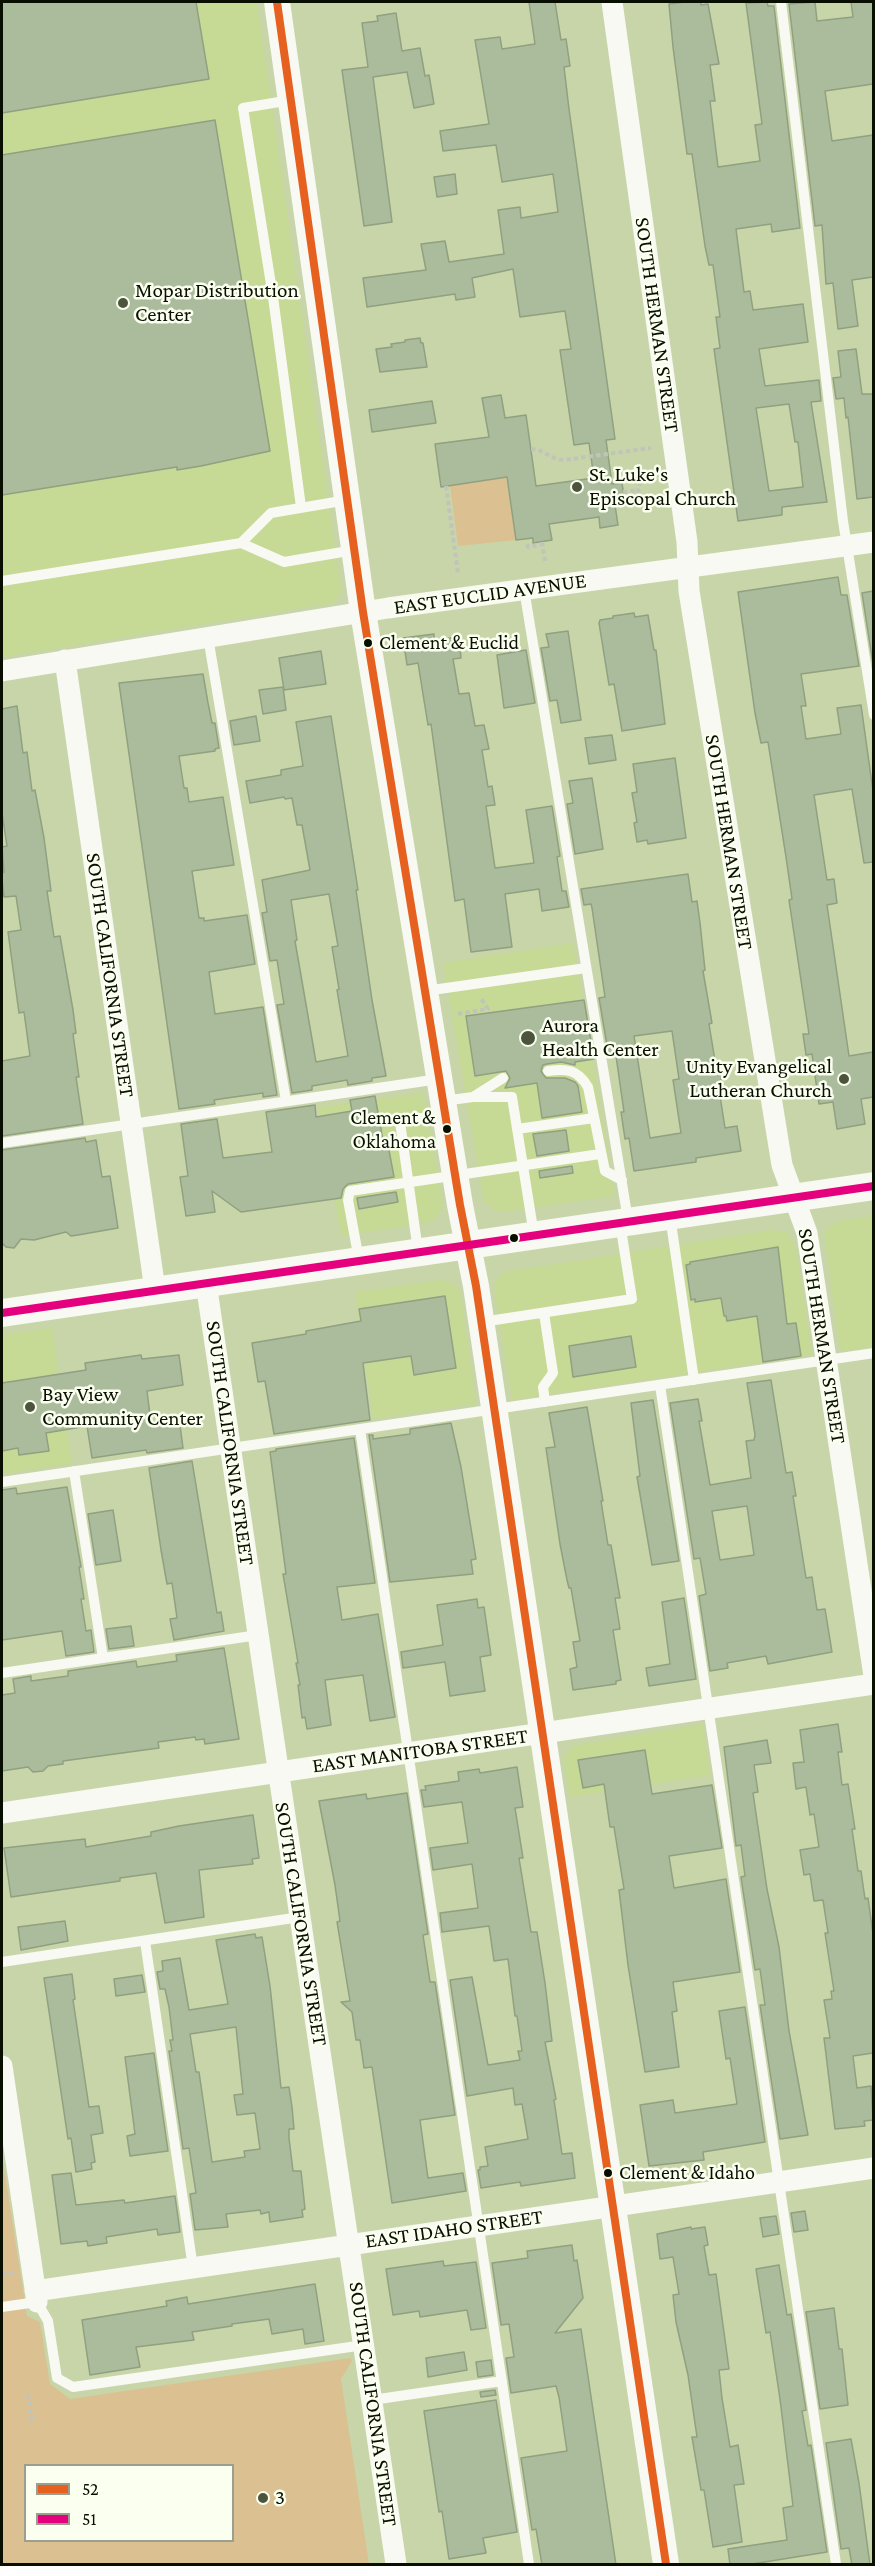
<!DOCTYPE html>
<style>
body{margin:0}
#map{position:relative;width:875px;height:2566px;overflow:hidden;background:#c8d5a9;font-family:"Crimson Pro",serif}
canvas{display:block}
.frame{position:absolute;inset:0;border:3px solid #090f00;pointer-events:none}
.legend{position:absolute;left:24px;top:2464px;width:210px;height:78px;box-sizing:border-box;background:#faffef;border:2px solid #9a9f8f;margin:0;padding:8px 10px;list-style:none;font-size:18px;color:#090f00}
.legend li{display:flex;align-items:center;gap:12px;height:30px}
.legend b{width:30px;border:2px solid #9a9f8f}
</style>
<div id="map">
<canvas width="875" height="2566"></canvas>
<div class="frame"></div>
<ul class="legend">
<li><b style="height:8px;background:#e66120"></b>52</li>
<li><b style="height:8px;background:#e5007d"></b>51</li>
</ul>
</div>
<script>
const g = document.querySelector('canvas').getContext('2d');
g.lineJoin = 'round';
function fillPath(path, color) {
  g.fillStyle = color;
  g.fill(path, 'evenodd');
}
function trace(path, color, width, dash) {
  g.strokeStyle = color;
  g.lineWidth = width;
  g.lineCap = dash ? 'butt' : 'round';
  g.setLineDash(dash || []);
  g.stroke(path);
}
function label(font, color, halo, rows, align = 'center') {
  g.font = font + ' "Crimson Pro",serif';
  g.lineWidth = 5;
  g.setLineDash([]);
  g.textBaseline = 'middle';
  g.strokeStyle = halo;
  g.fillStyle = color;
  for (const [text, x, y, turn = 0] of rows) {
    g.save();
    g.translate(x, y);
    g.rotate((+turn || 0) * Math.PI / 180);
    g.textAlign = isNaN(turn) ? turn : align;
    if (halo) g.strokeText(text, 0, 0);
    g.fillText(text, 0, 0);
    g.restore();
  }
}
const built = new Path2D(`
 M2 2H257L341 589 340 595 333 603 2 657Z
 M573 943 615 1196 501 1212 495 1210 485 1203 483 1197 443 963Z
 M423 1093 443 1202 439 1216 427 1223 341 1236 318 1107Z
 M873 1216V1347L846 1351 840 1348 824 1234 827 1228 839 1221Z
 M772 1230 787 1232 796 1247 812 1355 512 1400 494 1289 495 1282 504 1272Z
 M442 1280 454 1284 461 1294 476 1404 373 1419 355 1292Z
 M52 1328 72 1464 2 1474V1335Z
 M703 1724 710 1775 570 1797 564 1759 572 1746Z`);
const green = new Path2D(`
 M506 477 516 540 458 546 450 485Z
 M2 2155 27 2316 40 2322 50 2384 70 2399 351 2358 352 2361 341 2379 369 2564H2ZM26 2466H232V2540H26Z`);
const building = new Path2D(`
 M2 2H196L209 79 2 113Z
 M529 2H555L561 40 566 39 570 66 564 67 569 109 615 439 606 440 612 484 622 483 625 503 615 505 618 525 600 528 599 517 549 524 552 540 533 543V538L516 540 507 477 441 487 435 444 489 437 482 398 501 395 505 418 526 415 536 486 594 478 589 443 574 445 560 350 571 349 565 311 520 317 513 269 472 278 475 297 456 300 455 294 367 307 363 278 426 270 421 244 445 241 449 262 504 254 498 210 520 207 521 218 558 212 553 174 502 182 496 145 443 151 440 131 489 124 475 40 500 37 502 49 535 44Z
 M685 2H701V5L708 4 719 64 710 65 715 101H710L718 167 760 161 755 125 762 124 746 3 767 2 768 6H774L800 228 772 232 771 224 736 229 744 292 750 291 753 310 803 304 808 342 759 349 765 386 819 380 821 401 811 402 827 502 782 507V515L738 521 714 349 720 348 716 317H720L713 265H709L705 246 692 154H687L673 47 669 4ZM789 404 795 442H798L803 487 769 491 756 408Z
 M815 2 817 21 853 17 851 2H873V84L825 91 832 141 873 135V277L852 280 858 326 838 329 833 283 826 284 822 225 815 226 789 4Z
 M396 13 402 51 420 48 425 76 429 75 434 104 414 108 407 72 373 77 392 222 364 226 342 70 368 67 362 23 378 21 377 16Z
 M215 120 270 451 201 466 177 470V467L2 495V155Z
 M455 174 457 194 437 197 434 177Z
 M420 338 421 343H423L427 367 380 372 376 349 392 347 391 344 405 342V340Z
 M856 349 862 394H873V497L857 499 848 417 846 418 844 398 836 399 833 378 841 377 838 351Z
 M432 401 436 423 372 432 369 410Z
 M838 577 841 595H847L859 666 801 674 806 706H801L806 739 841 734 837 708 861 705 873 791V862L864 863 852 789 814 795 827 880 834 879 837 903 827 905 849 1056 873 1052V1097L861 1099 865 1124 837 1129 833 1102 819 1104 812 1054 806 1055 803 1034H809L789 900 792 899 786 857 768 742 761 743 755 713 738 592Z
 M873 591V664L862 593Z
 M634 613 635 617 648 615 654 650H656L665 724 622 731 614 684 609 685 599 623 600 620 613 618V616Z
 M568 631 581 720 561 723 557 700 550 701 541 648 549 647 546 634Z
 M434 634V640L459 637 461 658 453 659 459 694 469 693 475 726 484 725 489 749 482 750 488 787 492 786 495 805 486 806 495 868 534 863 526 810 552 806 560 856 557 857 562 891H566L569 907 542 911 539 889 505 894 512 947 471 952 464 899 455 901 431 724 428 725 418 663 407 665 403 638Z
 M526 650 535 703 504 708 497 655Z
 M321 651 326 684 284 690 279 658Z
 M203 674 208 703 212 723H215L219 748 215 749V751L179 756 184 788H187L189 802 223 797 234 865 192 871 199 918H204V921L247 915 255 964 209 972 215 1014 263 1007 277 1095 263 1097V1093L227 1098 214 1100 215 1104 179 1109 119 683Z
 M283 687 286 710 263 714 259 690Z
 M17 706 23 753 27 752 32 791 35 790 44 838 51 891H47L54 937 60 936 73 1010 76 1033 73 1034 79 1077H76L83 1124 2 1136V1061L30 1056 24 1012 19 1013 8 932 21 930 16 896 4 897 2 879V873L4 872 2 847 7 846 2 813V709Z
 M256 716 260 741 234 745 230 721Z
 M331 716 358 890H356L372 1000 386 1076 372 1078V1081L348 1085 347 1080 312 1086V1090L292 1093 277 1005 284 1004 283 998 277 960 270 961 262 913 267 912 262 880 310 870 302 825H297L292 798 285 799 284 797 250 803 246 781 281 775V770L303 766 296 722ZM329 894 338 946 332 947 339 989 337 990 348 1056 316 1062 295 941 297 940 291 900Z
 M612 735 616 760 589 764 585 738Z
 M675 758 686 838 648 844 647 840 637 842 634 823 637 822 632 793 637 792 633 764Z
 M592 778 603 849 575 854 567 804 573 803 569 781Z
 M688 874 692 902 697 901 700 923 705 970 703 971 712 1023 709 1024 717 1073H720L724 1095 720 1096 725 1128 737 1126 741 1151 696 1158V1162L634 1171 629 1138 625 1139 621 1112H624L616 1056 609 1057 599 998 605 997 592 908 591 904 584 905 581 889ZM672 1031 679 1079 673 1080 681 1133 650 1138 634 1036Z
 M584 1000 594 1059 575 1062V1065L561 1062 547 1064 543 1065 541 1071 546 1078H565L575 1082 578 1086 582 1112 542 1118 537 1083 505 1088 510 1078 506 1071 475 1076 466 1016Z
 M375 1096 384 1146 388 1145 394 1177 348 1184 343 1189 341 1198 241 1212 212 1191 215 1212 186 1216 180 1177 188 1176 181 1124 217 1119 223 1158 272 1152 266 1112 315 1105 316 1117 352 1111 350 1100Z
 M566 1130 569 1151 537 1156 533 1134Z
 M85 1138 86 1142 96 1140 102 1177 110 1176 118 1228 78 1235 71 1236 66 1232 34 1240 21 1239 14 1248 6 1247 2 1243V1150Z
 M572 1166 573 1173 540 1178 539 1171Z
 M396 1192 398 1202 359 1209 357 1198Z
 M778 1247 787 1324 796 1323 801 1356 763 1362 757 1316 727 1321 726 1316H724L721 1298 695 1302V1299L691 1300 686 1265 690 1264V1262Z
 M445 1296 456 1368 414 1375 411 1356 363 1363 370 1420 274 1434 265 1381 258 1382 252 1343 306 1334V1331L361 1321 359 1309Z
 M631 1336 636 1367 573 1377 569 1346Z
 M141 1355 142 1359 179 1355 183 1385 147 1391 151 1423 179 1418 183 1448 147 1453 146 1450 92 1458 87 1426 46 1433 49 1451 19 1455 18 1448 2 1451V1383L86 1370 85 1363Z
 M771 1380 786 1473 792 1472 796 1496H793L806 1578 812 1577 817 1610 825 1609 832 1652 768 1664 766 1656 727 1663 728 1668 710 1671 699 1596 706 1594 700 1558 694 1559 670 1403 698 1399 702 1421H699L710 1485 751 1478 746 1441 754 1440 755 1435 747 1383ZM747 1506 754 1555 720 1560 712 1511Z
 M653 1400 679 1561 652 1565 637 1477 640 1476 631 1403Z
 M587 1407 603 1501H601L608 1545H611L620 1598H615L620 1629 613 1630 621 1680 616 1681V1684L573 1690 570 1669 577 1667 573 1642 580 1641 571 1588H569L567 1580 560 1544 546 1448 555 1447 549 1413Z
 M451 1423 461 1467 476 1559 471 1560 473 1574 390 1582 369 1435H373V1439L410 1434V1429Z
 M354 1438 375 1583 337 1587 342 1620 378 1614 395 1717 370 1721 363 1675 325 1680 331 1725 307 1729 305 1717 302 1718 298 1685H300L296 1663H298L283 1574H286L270 1452 276 1451V1449Z
 M192 1461 217 1613 221 1612 224 1631 174 1640 170 1619 177 1618 172 1583 167 1584 161 1550 149 1468Z
 M67 1487 81 1567H79L84 1599H81L86 1631 91 1630 94 1652 66 1656 62 1631 2 1640V1490L16 1488 17 1494Z
 M113 1510 121 1561 96 1565 88 1514Z
 M684 1598 696 1679 649 1686 646 1668 670 1664 662 1602Z
 M477 1599 478 1608 484 1607 491 1655 480 1657 485 1691 450 1696 445 1662 403 1668 401 1652 443 1645 437 1605Z
 M131 1626 134 1646 109 1649 106 1629Z
 M224 1648 239 1739 205 1744 204 1739 196 1740 195 1737 158 1742 159 1748 63 1761V1764L48 1766 43 1771 33 1772 28 1767 2 1771V1695L15 1693 13 1679 31 1676V1681L68 1676V1671L136 1661 137 1667 177 1661 176 1655Z
 M838 1724 842 1752H838L842 1785 848 1784 855 1829H852L858 1871H861L865 1899 868 1898 873 1934V2053L853 2056 857 2088 871 2086 873 2120 864 2121 865 2126 835 2129 824 2038H830L824 2000 832 1999 831 1991H834L825 1933H828L823 1900 814 1901 810 1874 804 1875 800 1850 819 1847 814 1814 810 1815 806 1787 796 1789 793 1763 804 1762 800 1730Z
 M767 1740 771 1763 754 1765 758 1792 753 1793 767 1889 779 1947 789 2031 808 2135 780 2139 760 2005H765L760 1969 755 1970 741 1877 745 1876 741 1845 736 1846 724 1747Z
 M645 1750 652 1794 712 1785 722 1848 669 1856 674 1888 726 1879 740 1972 673 1982 677 2011 672 2012 679 2067 645 2072 628 1965 619 1890 624 1889 614 1827H610L604 1784 583 1788 578 1760Z
 M517 1767 523 1807 515 1808 523 1858H519L531 1932H537L545 1983 552 2041 545 2042 556 2099 554 2100 562 2154 572 2153 575 2178 521 2186 520 2182 481 2188 478 2170H480V2167L488 2166 485 2147 528 2139 522 2104 515 2105 513 2088 467 2096 450 1980 472 1977 488 2065 520 2060 518 2051H522L517 2016H515L508 1959 494 1961 489 1926 442 1932 440 1913 478 1908 472 1864 433 1870 430 1848 468 1843 462 1802 424 1807 421 1790H426L425 1786 459 1781 458 1772 479 1769 480 1773Z
 M407 1793 428 1934 423 1935 430 1982H435L455 2115 420 2120 428 2178 463 2173 466 2191 392 2203 372 2067 364 2068 360 2040H356L352 2012 341 2002 350 2001 337 1922 340 1921 335 1885 319 1801 366 1794 367 1799Z
 M253 1815 259 1858 252 1859 253 1864 199 1870 204 1917 165 1923 156 1873 120 1878V1881L11 1897 4 1848 85 1839 86 1847 151 1836V1832L179 1826Z
 M65 1921 68 1941 21 1950 18 1927Z
 M255 1934 256 1938 262 1937 270 1986 281 2088 289 2087 292 2107 294 2129H289V2138L293 2171H301L305 2209 302 2210 303 2217 270 2222 269 2212 261 2214 260 2210 226 2214 228 2227 195 2230 190 2194 196 2193 189 2148 183 2149 169 2051H172L170 2040H173L169 2007 165 1989H160L157 1972 163 1971 162 1961 180 1958 189 2010 228 2004 216 1940ZM236 2027 243 2094 234 2095 237 2115 255 2113 260 2149 244 2151 245 2157 212 2162 199 2072H196L190 2034Z
 M72 1974 75 1999 73 2000 89 2107 99 2106 103 2133 91 2135 95 2162 91 2163 92 2169 76 2172 71 2138 68 2139 44 1978Z
 M142 1975 145 1992 116 1996 114 1979Z
 M745 2007 765 2142 703 2152 704 2160 649 2166 640 2105 673 2100 675 2113 737 2104 730 2058 726 2059 719 2011Z
 M154 2053 168 2151 130 2156 127 2136 135 2134 125 2057Z
 M71 2173 76 2205 124 2200 125 2203 175 2196 180 2232 158 2235 157 2229 106 2237 107 2243 88 2246 87 2241 61 2244 52 2175Z
 M805 2211 808 2230 794 2232 791 2213Z
 M776 2216 779 2234 763 2237 760 2218Z
 M691 2227V2229L705 2227 708 2245 704 2246 709 2275 716 2274 729 2369 719 2370 722 2398 730 2447 738 2445 744 2484 734 2485 742 2542 713 2547 704 2490H701L692 2437H697L688 2375 676 2322 673 2295 679 2294 673 2257 660 2259 657 2234Z
 M572 2245 574 2261 577 2260 583 2298 555 2333 581 2329 616 2565H542L536 2529 532 2530 521 2458 567 2451 559 2397 556 2386 511 2393 506 2358 514 2357 509 2324 501 2325 492 2263 528 2258 527 2251Z
 M443 2261 444 2266 476 2262 486 2328 471 2330 467 2310 420 2317 419 2311 393 2315 386 2269Z
 M779 2265 787 2315 791 2314 806 2410 802 2411 808 2446 811 2445 827 2552 746 2565H730L728 2549 787 2540 783 2508 793 2506 780 2399 770 2332 766 2333 756 2269Z
 M315 2284 324 2341 305 2344 303 2329 272 2334 269 2319 232 2324V2326L192 2332 194 2340 136 2347 140 2367 90 2375 82 2320 167 2306 166 2301 187 2297 188 2304Z
 M834 2308 839 2349H842L848 2405 820 2409 806 2312Z
 M464 2352 467 2370 428 2377 426 2358Z
 M491 2360 493 2375 478 2377 476 2362Z
 M495 2390 496 2395 481 2397 480 2392Z
 M496 2400 517 2532 483 2538 486 2553 449 2559 442 2511 439 2512 424 2411Z
 M851 2439 859 2483 870 2565H852L849 2548 841 2549 826 2443Z`);
const path = new Path2D(`
 M531 449C544 449 551 460 564 460L651 448
 M654 476 641 480 638 490 644 500 657 501
 M446 486 458 573
 M623 492 638 490
 M542 542 545 561
 M527 544 528 547 543 544
 M458 1014 488 1009 480 997
 M2 2274 13 2273
 M28 2394 32 2423`);
const service = new Path2D(`
 M781 2 843 521 874 715
 M291 100 243 108 273 297 301 507
 M347 500 271 513 241 543 284 562 354 550
 M2 581 241 543
 M524 589 628 1220
 M208 637 286 1101
 M425 991 586 968
 M548 1071C567 1068 578 1070 588 1087L605 1171 622 1180
 M473 1097 503 1078
 M443 1101 473 1097H512L534 1235
 M517 1129 594 1118
 M2 1143 439 1079
 M670 1216 694 1380
 M418 1251 400 1122 445 1114
 M359 1260 348 1200 350 1191 600 1154
 M544 1313 553 1373 543 1387 545 1402
 M482 1322 632 1299 620 1223
 M660 1385 836 2564
 M360 1429 529 2564
 M74 1471 103 1658
 M2 1482 874 1353
 M2 1673 258 1635
 M145 1941 193 2268
 M2 1962 300 1917
 M2 2307 37 2302 48 2321 57 2378 73 2387 364 2345
 M372 2400 502 2381`);
const minor = new Path2D(`
 M612 2 687 542 689 591 782 1165 807 1233 874 1676
 M65 660 155 1290
 M2 671 388 608 874 542
 M206 1283 396 2564
 M2 1813 874 1684
 M2 2066 37 2302
 M35 2291 874 2168`);
const tertiary = new Path2D(`
 M277 2 363 612 460 1205 476 1286 666 2564`);
const secondary = new Path2D(`
 M2 1313 874 1186`);
const bus1 = new Path2D(`
 M277 2 363 612 460 1205 476 1286 666 2564`);
const bus2 = new Path2D(`
 M2 1313 874 1186`);
const markers = [
 [123,303,6,"#4c543b"],
 [577,487,6,"#4c543b"],
 [368,643,5,"#090f00"],
 [528,1038,8,"#4c543b"],
 [844,1079,6,"#4c543b"],
 [447,1129,5,"#090f00"],
 [514,1238,5,"#090f00"],
 [30,1407,6,"#4c543b"],
 [608,2173,5,"#090f00"],
 [263,2498,6,"#4c543b"]
];
const busNames = [
 ["Clement & Euclid",379,643],
 ["Clement &",436,1118,"right"],
 ["Oklahoma",436,1142,"right"],
 ["Clement & Idaho",619,2173]
];
const poiNames = [
 ["Mopar Distribution",135,291],
 ["Center",135,315],
 ["St. Luke's",589,475],
 ["Episcopal Church",589,499],
 ["Aurora",542,1026],
 ["Health Center",542,1050],
 ["Unity Evangelical",832,1067,"right"],
 ["Lutheran Church",832,1091,"right"],
 ["Bay View",42,1395],
 ["Community Center",42,1419],
 ["3",275,2498]
];
const streetNames = [
 ["SOUTH HERMAN STREET",657,325,82],
 ["EAST EUCLID AVENUE",490,594,-8],
 ["SOUTH HERMAN STREET",729,842,81],
 ["SOUTH CALIFORNIA STREET",110,975,82],
 ["SOUTH HERMAN STREET",822,1336,81],
 ["SOUTH CALIFORNIA STREET",230,1443,82],
 ["EAST MANITOBA STREET",420,1751,-8],
 ["SOUTH CALIFORNIA STREET",301,1924,81],
 ["EAST IDAHO STREET",454,2229,-8],
 ["SOUTH CALIFORNIA STREET",373,2404,82]
];
fillPath(built, '#c6d995');
fillPath(green, '#dbc091');
fillPath(building, '#abbc9c');
trace(building, '#90a080', 1.5);
trace(path, '#c1c5b9', 4, [4.5, 3]);
trace(service, '#f7f9f2', 10);
trace(minor, '#f7f9f2', 21);
trace(tertiary, '#f7f9f2', 26);
trace(secondary, '#f7f9f2', 28);
trace(bus1, '#e66120', 8);
trace(bus2, '#e5007d', 8);
for (const [x, y, r, color] of markers) {
  const dot = new Path2D();
  dot.arc(x, y, r, 0, 2 * Math.PI);
  g.fillStyle = color;
  g.fill(dot);
  trace(dot, '#faffef', 2);
}
label('20px', '#090f00', '#faffef', busNames, 'left');
label('21px', '#090f00', '#faffef', poiNames, 'left');
label('21px', '#090f00', '#faffef', streetNames);
</script>
